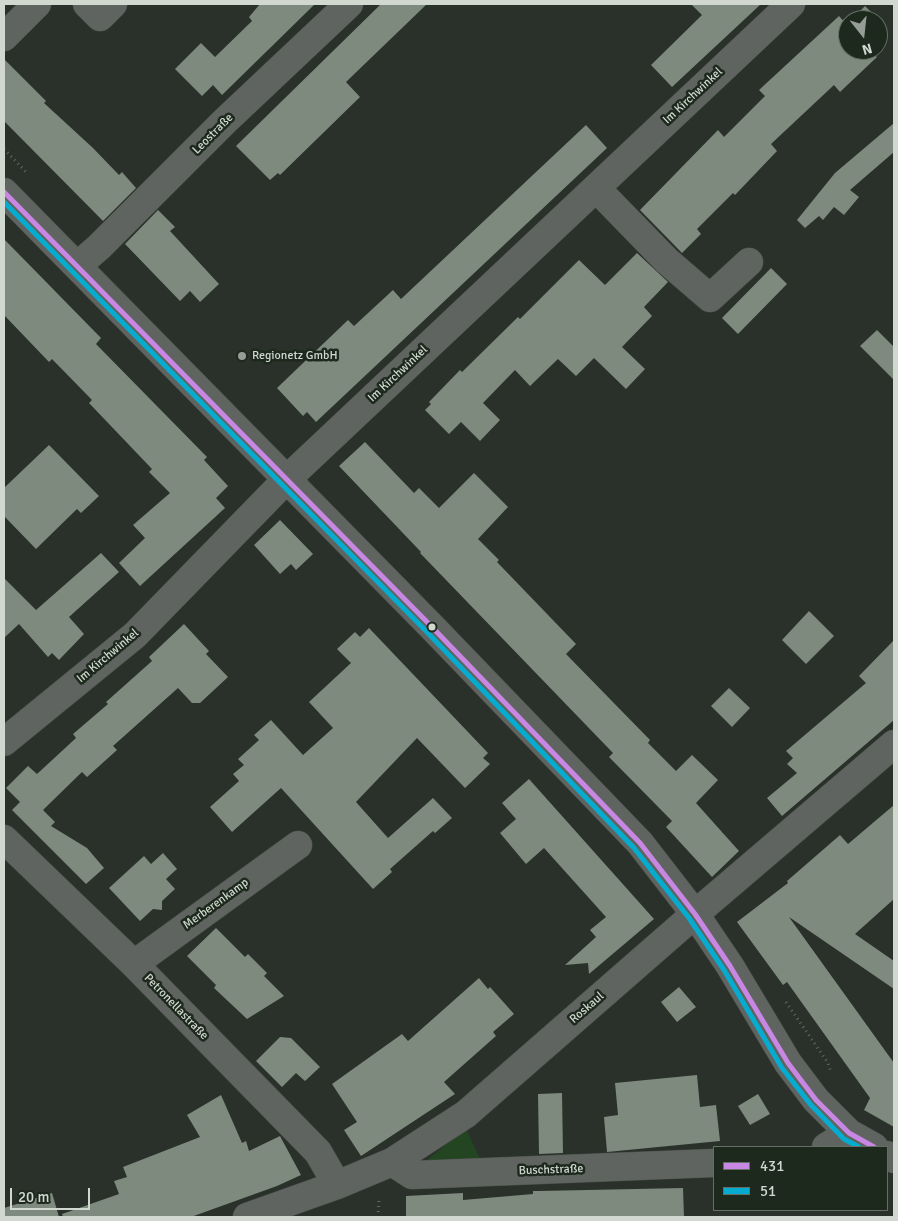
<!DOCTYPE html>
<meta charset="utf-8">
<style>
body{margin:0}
#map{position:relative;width:898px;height:1221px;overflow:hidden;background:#2a302a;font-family:Signika,sans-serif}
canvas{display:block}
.frame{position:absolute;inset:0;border:5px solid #d0d8d0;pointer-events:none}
.legend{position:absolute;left:713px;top:1146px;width:175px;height:65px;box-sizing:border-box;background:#1e291d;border:1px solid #656f65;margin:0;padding:6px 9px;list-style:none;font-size:15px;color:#d0d8d0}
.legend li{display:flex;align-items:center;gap:10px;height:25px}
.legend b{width:25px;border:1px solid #656f65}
.north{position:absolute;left:838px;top:10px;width:50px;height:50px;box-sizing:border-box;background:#1e291d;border:1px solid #656f65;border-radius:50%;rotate:164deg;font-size:14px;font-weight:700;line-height:20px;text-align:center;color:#d0d8d0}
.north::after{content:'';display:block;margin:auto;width:18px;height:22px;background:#969d96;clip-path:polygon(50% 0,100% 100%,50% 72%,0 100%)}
.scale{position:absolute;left:10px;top:1188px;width:80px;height:22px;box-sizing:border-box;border:2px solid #d0d8d0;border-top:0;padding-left:6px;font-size:15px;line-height:18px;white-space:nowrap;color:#d0d8d0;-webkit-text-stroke:4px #1e291d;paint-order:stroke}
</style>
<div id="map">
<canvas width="898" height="1221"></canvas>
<div class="frame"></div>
<ul class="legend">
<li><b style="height:6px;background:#c787e3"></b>431</li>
<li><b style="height:6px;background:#06acd0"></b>51</li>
</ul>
<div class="north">N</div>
<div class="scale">20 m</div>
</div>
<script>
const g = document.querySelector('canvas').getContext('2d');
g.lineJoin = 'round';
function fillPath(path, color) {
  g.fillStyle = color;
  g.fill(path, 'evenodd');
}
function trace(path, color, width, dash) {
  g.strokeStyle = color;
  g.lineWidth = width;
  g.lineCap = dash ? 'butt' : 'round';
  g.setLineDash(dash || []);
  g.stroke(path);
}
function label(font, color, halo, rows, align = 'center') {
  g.font = font + ' Signika,sans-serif';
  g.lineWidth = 5;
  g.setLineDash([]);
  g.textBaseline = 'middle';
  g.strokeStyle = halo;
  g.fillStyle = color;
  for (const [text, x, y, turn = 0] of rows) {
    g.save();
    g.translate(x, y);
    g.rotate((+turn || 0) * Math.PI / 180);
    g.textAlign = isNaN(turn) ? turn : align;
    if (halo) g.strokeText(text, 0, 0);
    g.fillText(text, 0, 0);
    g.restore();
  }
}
const green = new Path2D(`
 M466 1128 483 1166 421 1165Z`);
const building = new Path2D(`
 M260 4H315L222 95 213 85 202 96 175 69 201 43 215 57 252 21 249 17Z
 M381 4H427L346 82 360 97 280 175 278 173 270 180 236 146Z
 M691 4H761L672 87 651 65 702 15Z
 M865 6 881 22V30L878 33V20H851Z
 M839 16 847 25 848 23V50H870L877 57 840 92 834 85 771 144 777 151 735 195 733 193 697 229 701 234 682 253 640 210 718 130 724 137 765 96 759 90Z
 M4 59 46 101 44 103 93 148 119 175 122 172 136 188 103 221 4 121Z
 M894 123V152L850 190 859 197 844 215 834 207 823 220 819 216 805 228 797 220 835 173Z
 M586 125 607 148 316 422 307 412 303 416 277 388 348 320 354 326 393 290 401 299Z
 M158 210 175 227 170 231 219 284 200 302 190 291 180 301 125 244Z
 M4 239 101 338 96 344 207 457 204 460 228 486 216 498 225 508 140 586 119 563 145 538 133 525 170 493 149 472 152 469 89 403 92 400 52 359 49 362 4 315Z
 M637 253 668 282 644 307 652 316 622 347 645 369 626 389 594 358 576 376 558 359 530 386 515 370 483 403 500 420 480 441 461 422 449 434 425 410 431 404 429 402 460 370 462 372 518 317 520 319 579 260 605 285Z
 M771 268 787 284 738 334 722 318Z
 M877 330 894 347V380L860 346Z
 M365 442 414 493 419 488 439 508 474 473 508 507 478 539 499 560 497 562 576 644 566 654 650 740 648 743 676 771 692 755 718 780 696 803 739 851 712 877 666 827 672 821 609 757 613 753 420 553 421 552 339 466Z
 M49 445 99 496 81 513 77 509 36 549 4 516V488Z
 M280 520 313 554 296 570 291 564 280 574 254 545Z
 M101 553 119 572 69 617 84 634 59 660 52 653 48 657 19 624 4 638V578L36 610Z
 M809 611 834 636 806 664 782 640Z
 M184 624 209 651 206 654 228 677 200 703H192L178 688 113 746 117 750 87 777 82 772 43 810 55 822 51 826 87 848 104 868 86 884 12 810 20 802 6 788 28 766 37 774 76 738 73 734 108 704 106 702 152 661 149 657Z
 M369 628 488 753 483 758 490 764 465 788 417 738 356 802 388 838 433 798 452 818 435 833 433 831 390 869 392 872 373 889 281 788 232 832 210 807 239 781 233 774 244 765 238 759 259 740 254 735 271 720 303 755 333 728 309 702 351 663 337 649 355 632 360 637Z
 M894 640V720L782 816 767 798 797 773 787 764 793 758 786 751 866 683 859 676Z
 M729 688 750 708 732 727 711 706Z
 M529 779 654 919 589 974 588 963 565 965 596 937 590 930 606 917 544 848 526 864 500 833 516 819 502 803Z
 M894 805V899L855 934 894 961V989L789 917 894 1063V1127L864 1110 870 1098 787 982 783 985 737 922 788 883 787 881 840 835 848 844Z
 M163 853 177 869 166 879 175 889 162 901V910L153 909 140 921 109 888 144 856 151 864Z
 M216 928 245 957 248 954 267 973 264 976 284 996 247 1019 214 988 216 985 187 956Z
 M479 978 488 989 490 987 514 1014 493 1032 496 1036 444 1082 455 1094 361 1156 344 1130 357 1122 332 1084 402 1034 408 1041Z
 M679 987 696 1007 677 1022 661 1002Z
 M280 1037 291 1038 320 1067 305 1081 296 1073 282 1087 256 1061Z
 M697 1075 700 1107 716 1105 720 1141 607 1152 604 1117 618 1115 615 1083Z
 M562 1093 563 1153 539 1154 538 1094Z
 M758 1094 770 1114 750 1125 738 1106Z
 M221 1095 242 1143 246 1141 249 1151 280 1136 301 1175 277 1186 191 1217H63L62 1214 119 1194 114 1181 127 1177 123 1167 200 1137 187 1115Z
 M683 1188 684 1217H406V1196L463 1193V1200L533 1194V1191H539Z
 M52 1193 59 1217H4V1208Z`);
const path = new Path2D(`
 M4 149 26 172
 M786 1002 828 1063 831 1072
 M378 1217 379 1198`);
const minor = new Path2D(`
 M87 4 100 17 113 4
 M4 37 37 4
 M596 188 667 261 710 298 749 262
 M4 192 431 626 640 843 695 914 730 966 788 1063 816 1100 849 1133 874 1147
 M77 266 99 247 225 121 349 4
 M4 742 135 635 286 480 791 4
 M4 839 134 964 318 1152 337 1185
 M134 964 298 845
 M826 1147 849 1133
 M887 1155 894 1159
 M392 1162 412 1175 714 1163
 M247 1217 337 1185 392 1162 466 1114 695 914 894 744`);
const bus1 = new Path2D(`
 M4 192 431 626 640 843 695 914 730 966 788 1063 816 1100 849 1133 874 1147`);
const bus2 = new Path2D(`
 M4 202 426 631 634 848 689 918 724 970 782 1068 811 1105 844 1139 859 1147`);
const markers = [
 [242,356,5,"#969d96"],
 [432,627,4.5,"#d0d8d0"]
];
const streetNames = [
 ["Im Kirchwinkel",693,96,-43],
 ["Leostraße",213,134,-45],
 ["Im Kirchwinkel",398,374,-43],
 ["Im Kirchwinkel",108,656,-40],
 ["Merberenkamp",216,904,-36],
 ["Petronellastraße",176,1007,46],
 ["Roskaul",587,1008,-41],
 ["Buschstraße",551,1170,-2]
];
const poiNames = [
 ["Regionetz GmbH",252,356]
];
fillPath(green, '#244522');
fillPath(building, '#7e8a7d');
trace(minor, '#484e48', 29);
trace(path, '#656964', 3, [1, 4]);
trace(minor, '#606460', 28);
trace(bus1, '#c787e3', 5);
trace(bus2, '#06acd0', 5);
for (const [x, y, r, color] of markers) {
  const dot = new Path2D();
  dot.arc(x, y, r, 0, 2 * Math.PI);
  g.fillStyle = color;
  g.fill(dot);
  trace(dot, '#1e291d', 2);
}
label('12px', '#d0d8d0', '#1e291d', streetNames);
label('12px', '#d0d8d0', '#1e291d', poiNames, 'left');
</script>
